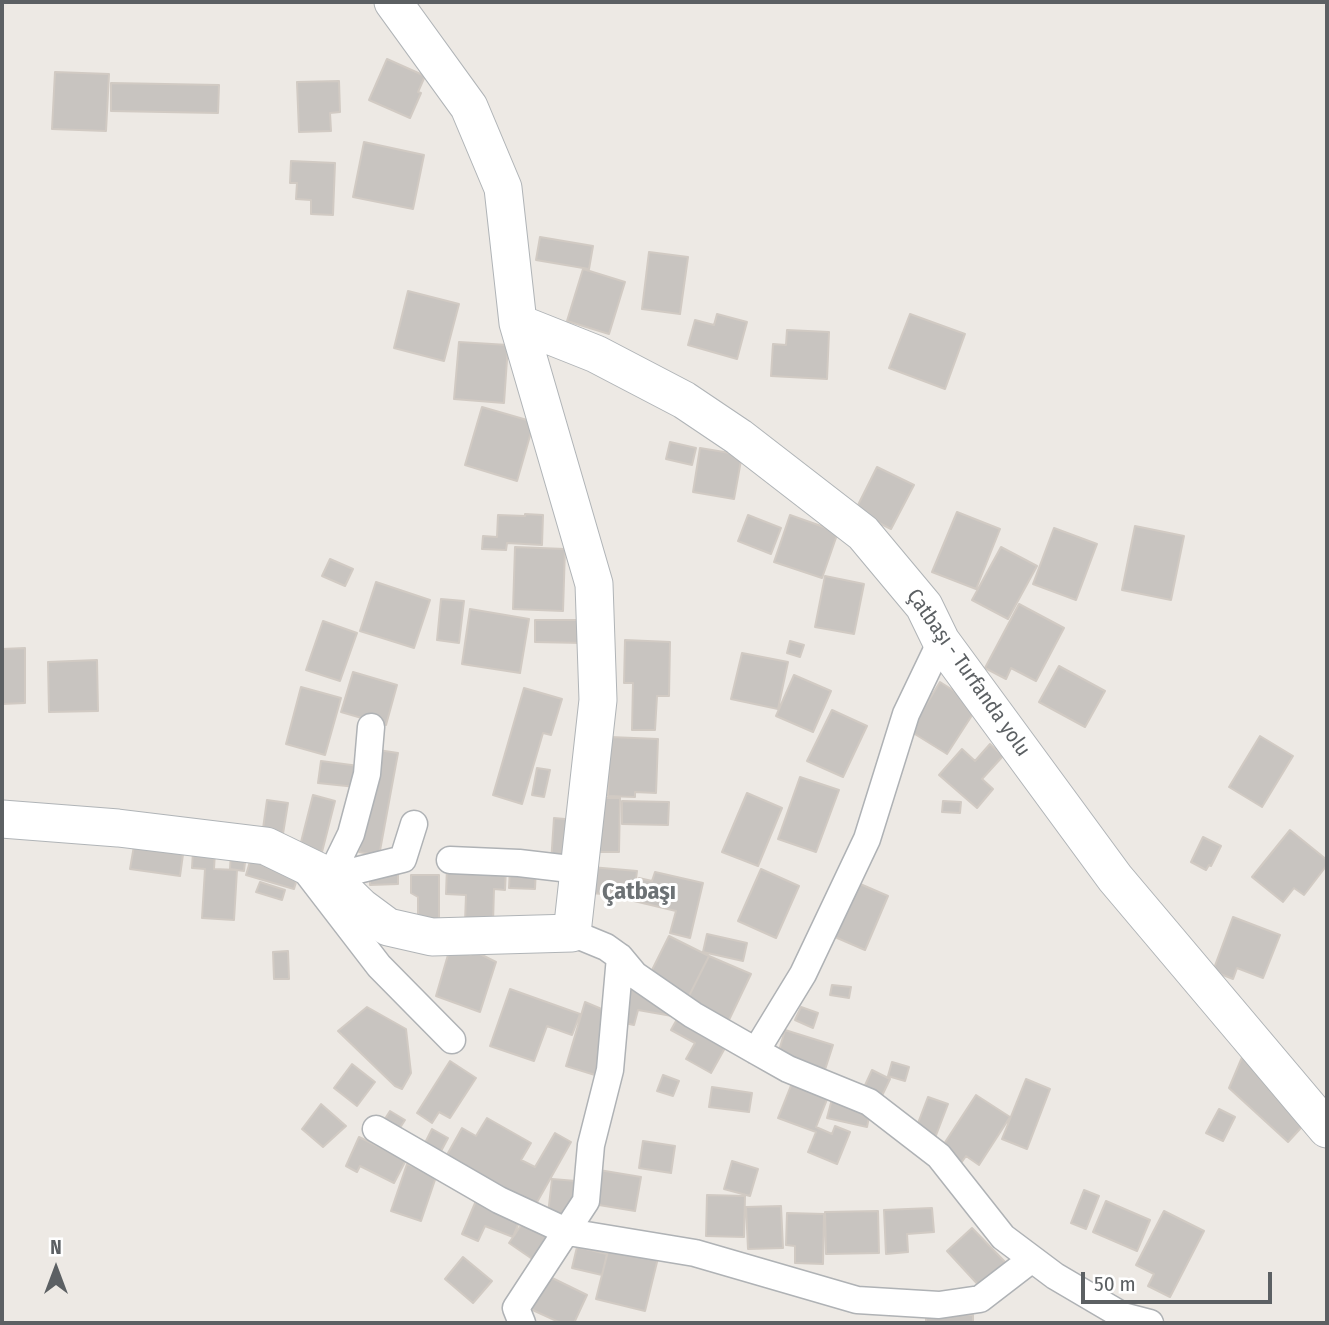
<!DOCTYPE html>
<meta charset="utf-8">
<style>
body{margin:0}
#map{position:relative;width:1329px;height:1325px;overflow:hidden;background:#ede9e4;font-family:"Fira Sans Condensed",sans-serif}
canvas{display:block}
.frame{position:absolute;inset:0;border:4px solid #5c6063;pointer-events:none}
.north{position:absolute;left:21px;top:1234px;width:70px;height:70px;-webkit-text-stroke:5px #fff;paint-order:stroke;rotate:0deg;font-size:19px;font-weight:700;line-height:28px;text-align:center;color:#5c6063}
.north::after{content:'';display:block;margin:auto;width:24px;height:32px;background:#5c6063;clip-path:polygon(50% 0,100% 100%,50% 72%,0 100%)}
.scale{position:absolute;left:1081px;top:1272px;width:191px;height:32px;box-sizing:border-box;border:4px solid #5c6063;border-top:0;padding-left:9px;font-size:21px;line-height:24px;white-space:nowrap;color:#5c6063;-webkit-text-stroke:5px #fff;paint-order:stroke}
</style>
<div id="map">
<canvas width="1329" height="1325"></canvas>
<div class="frame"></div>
<div class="north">N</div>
<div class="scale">50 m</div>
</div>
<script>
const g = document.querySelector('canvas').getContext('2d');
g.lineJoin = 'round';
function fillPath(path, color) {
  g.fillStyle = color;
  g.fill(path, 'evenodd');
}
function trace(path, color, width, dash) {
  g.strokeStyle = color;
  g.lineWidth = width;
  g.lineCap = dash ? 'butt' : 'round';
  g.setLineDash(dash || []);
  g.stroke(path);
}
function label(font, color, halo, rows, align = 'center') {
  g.font = font + ' "Fira Sans Condensed",sans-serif';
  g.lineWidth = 6;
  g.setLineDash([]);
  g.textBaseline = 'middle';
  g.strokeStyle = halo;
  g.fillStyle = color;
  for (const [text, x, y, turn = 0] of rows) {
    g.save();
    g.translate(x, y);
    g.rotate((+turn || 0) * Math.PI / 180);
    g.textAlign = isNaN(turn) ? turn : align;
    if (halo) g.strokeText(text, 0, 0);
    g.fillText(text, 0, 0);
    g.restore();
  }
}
const building = new Path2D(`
 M387 59 425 76 418 92 421 93 410 118 369 100Z
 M55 72 109 74 106 131 52 129Z
 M339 81 340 112 330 113 331 131 299 132 297 82Z
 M111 83 219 85 218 113 111 111Z
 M364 142 424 155 413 209 353 197Z
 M291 161 335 163 333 215 311 214V200L296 199 297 183H290Z
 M540 237 593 246 589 269 536 260Z
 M649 252 688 257 680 314 642 309Z
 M583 269 625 282 609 334 567 321Z
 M408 291 459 304 444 361 394 348Z
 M717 314 747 322 737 359 688 345 695 320 714 325Z
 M910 314 965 334 945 389 889 368Z
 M787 330 829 332 827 379 771 376 773 344 786 345Z
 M459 342 508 345 504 403 454 399Z
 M482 407 534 422 517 481 465 465Z
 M670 442 696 448 692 465 666 459Z
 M700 448 742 455 734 499 693 492Z
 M877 467 914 485 891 529 855 511Z
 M957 512 1000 529 976 589 932 572Z
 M525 514 543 515 542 545 507 543 506 550 482 549 483 536 497 537 498 515 525 516Z
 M748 515 781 528 771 554 738 541Z
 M790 515 838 532 822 578 774 562Z
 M1135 526 1184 536 1171 600 1122 590Z
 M1054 528 1097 544 1076 600 1033 584Z
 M515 547 565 549 563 611 513 609Z
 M1001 547 1037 566 1008 619 972 600Z
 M330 559 353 569 345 586 322 576Z
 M825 576 864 584 854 634 815 627Z
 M376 582 430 600 414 648 360 631Z
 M441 599 464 601 459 643 437 640Z
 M1019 604 1064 628 1036 681 1011 668 1006 679 985 668Z
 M470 609 529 619 520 673 462 664Z
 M535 620H583L582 643 535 642Z
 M323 621 357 633 340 681 306 670Z
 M625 640 670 642 669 696H657L655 730H632L633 683H624Z
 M790 641 804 645 800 657 787 653Z
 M25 648V703L2 704V649Z
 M742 653 788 662 778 709 731 699Z
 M97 660 98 711 49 712 48 662Z
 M1059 666 1105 691 1085 727 1039 702Z
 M353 672 397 685 386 725 341 712Z
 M794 675 831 691 813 732 776 716Z
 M940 682 978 706 947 754 910 731Z
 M301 687 341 698 325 755 286 744Z
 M524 688 562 699 551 735 543 733 522 804 493 795Z
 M832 710 867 726 843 777 807 761Z
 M1260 736 1293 756 1262 807 1229 787Z
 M610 737 658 739 656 793 635 792V797L608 796Z
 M990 744 1003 756 982 779 993 789 977 808 939 775 962 749 975 761Z
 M378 750 398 753 379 856 359 852Z
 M321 761 359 766 356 787 318 783Z
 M537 768 550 770 544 797 532 795Z
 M800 777 839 790 816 852 778 839Z
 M747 793 782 808 758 866 722 852Z
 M313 795 335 801 322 852 300 846Z
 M597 798H620L619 852H596Z
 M267 800 288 803 281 846 261 843Z
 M622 801 669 802 668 825 622 824Z
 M943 801 961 802 960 813 942 812Z
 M554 818 576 820 574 864 551 863Z
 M1290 830 1327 860V865L1304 895 1294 888 1283 902 1252 877Z
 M1203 837 1221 846 1211 866 1209 865 1206 870 1191 862Z
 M135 840 184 847 180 876 130 869Z
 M193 851 215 852 214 869 237 870 234 920 202 918 205 869 192 868Z
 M231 852 246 854 244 871 230 869Z
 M251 858 299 872 294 889 246 875Z
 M447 866 506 868 505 890 494 889 493 923 465 922 466 895 446 894Z
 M510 867 536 868 535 889 509 888Z
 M591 867 637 871 634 896 589 893Z
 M761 869 799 886 776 938 738 921Z
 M398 870V884L370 885V872Z
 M655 872 703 883 690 938 670 933 676 911 634 901 639 878 652 881Z
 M411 875H439V923H418V897L411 893Z
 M851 880 888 896 865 950 828 934Z
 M260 882 285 890 282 900 256 892Z
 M1233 917 1280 935 1263 978 1237 968 1233 979 1213 971Z
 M707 934 747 943 743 961 703 952Z
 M669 936 709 956 687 1000 647 980Z
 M450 948 471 955 474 951 496 962 480 1012 436 996Z
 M288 951 289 979H274L273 952Z
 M709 956 751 974 728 1022 687 1000Z
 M832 985 851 987 849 998 830 995Z
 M623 988 656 995 672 1016 638 1010 634 1025 615 1021Z
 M510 989 580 1014 572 1035 547 1026 534 1061 490 1046Z
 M585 1002 611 1013 595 1075 566 1066Z
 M367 1007 406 1029 411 1073 402 1089 395 1086 338 1031Z
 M801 1007 818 1013 813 1028 795 1020Z
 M681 1012 730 1039 711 1073 686 1059 695 1043 671 1030Z
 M785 1030 833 1045 823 1076 776 1061Z
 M1243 1055 1310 1118 1288 1142 1229 1088Z
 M450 1061 476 1078 450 1118 439 1112 432 1123 417 1113Z
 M892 1062 909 1067 905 1081 888 1076Z
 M352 1064 375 1082 357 1106 334 1088Z
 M872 1070 890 1079 879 1102 861 1094Z
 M663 1075 679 1081 673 1096 657 1091Z
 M794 1078 830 1092 816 1127 832 1134 835 1126 850 1132 837 1164 808 1152 816 1132 778 1118Z
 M1026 1079 1050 1089 1027 1149 1002 1139Z
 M712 1087 752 1093 749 1112 709 1107Z
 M976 1095 1010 1117 979 1165 966 1156 959 1166 938 1153Z
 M928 1097 948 1104 935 1138 915 1131Z
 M832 1099 871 1107 867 1127 827 1118Z
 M321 1104 346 1126 323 1147 302 1129Z
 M1219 1109 1235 1117 1223 1141 1206 1133Z
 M390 1111 405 1120 396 1134 381 1125Z
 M487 1118 531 1143 521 1160 535 1167 555 1133 571 1142 532 1211 443 1162 462 1128 476 1136Z
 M432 1129 448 1138 439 1155 423 1147Z
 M359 1137 406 1160 394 1183 360 1166 357 1172 346 1166Z
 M643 1141 675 1146 671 1173 639 1168Z
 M732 1161 758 1169 750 1196 724 1189Z
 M407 1164 437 1174 421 1221 391 1211Z
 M599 1170 641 1177 635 1211 593 1204Z
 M552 1179 576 1181 572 1217 548 1214Z
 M1084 1190 1099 1196 1086 1229 1071 1223Z
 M707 1195 745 1196 744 1237 706 1236Z
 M478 1196 522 1215 513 1237 485 1226 478 1241 462 1234Z
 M1106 1201 1150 1220 1137 1251 1093 1232Z
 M781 1206 783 1248 748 1249 746 1207Z
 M932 1208 934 1232 907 1234 908 1252 886 1254 884 1210Z
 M878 1211 879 1253 826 1254 825 1212Z
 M1164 1211 1204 1231 1170 1297 1148 1286 1154 1274 1136 1265Z
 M787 1213 824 1214 823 1264 795 1263V1246L786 1245Z
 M528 1215 561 1237 541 1265 509 1243Z
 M972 1228 1008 1265 982 1289 947 1251Z
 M577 1247 607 1254 602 1275 572 1268Z
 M609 1247 658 1258 645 1311 596 1299Z
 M463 1257 492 1281 473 1303 445 1279Z
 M542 1273 587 1295 574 1323H561L526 1307Z
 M926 1314 973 1315V1323H926Z`);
const street = new Path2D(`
 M450 860 519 863 570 869 579 867
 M309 875 379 966 452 1040
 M330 877 351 834 367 774 371 727
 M330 877 403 859 414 824
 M572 933 606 947 620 957 635 975 693 1015 756 1051 788 1069 869 1102 939 1156 1003 1237 1055 1276 1123 1316 1150 1323
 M756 1051 803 974 867 839 906 714 941 641
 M376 1129 499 1200 568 1232 695 1253 857 1300 939 1305 980 1299 1032 1259
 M522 1323 516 1308 586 1201 591 1145 610 1070 620 957`);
const secondary = new Path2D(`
 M518 323 596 354 684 400 739 437 863 533 924 606 941 641 1115 878 1327 1129
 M2 819 118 828 266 846 330 877 361 907 388 927 432 937 572 933 598 700 594 584 518 323 503 188 469 107 393 2`);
const streetNames = [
 ["Çatbaşı - Turfanda yolu",968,673,55]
];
const quarterNames = [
 ["Çatbaşı",639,892]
];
fillPath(building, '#c8c4c0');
trace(building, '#d1cac3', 2);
trace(street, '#afb2b5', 29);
trace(secondary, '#b0b4b7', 39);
trace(street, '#fff', 26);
trace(secondary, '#fff', 37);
label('21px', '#5c6063', '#fff', streetNames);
label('bold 24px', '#6d7275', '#fff', quarterNames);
</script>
